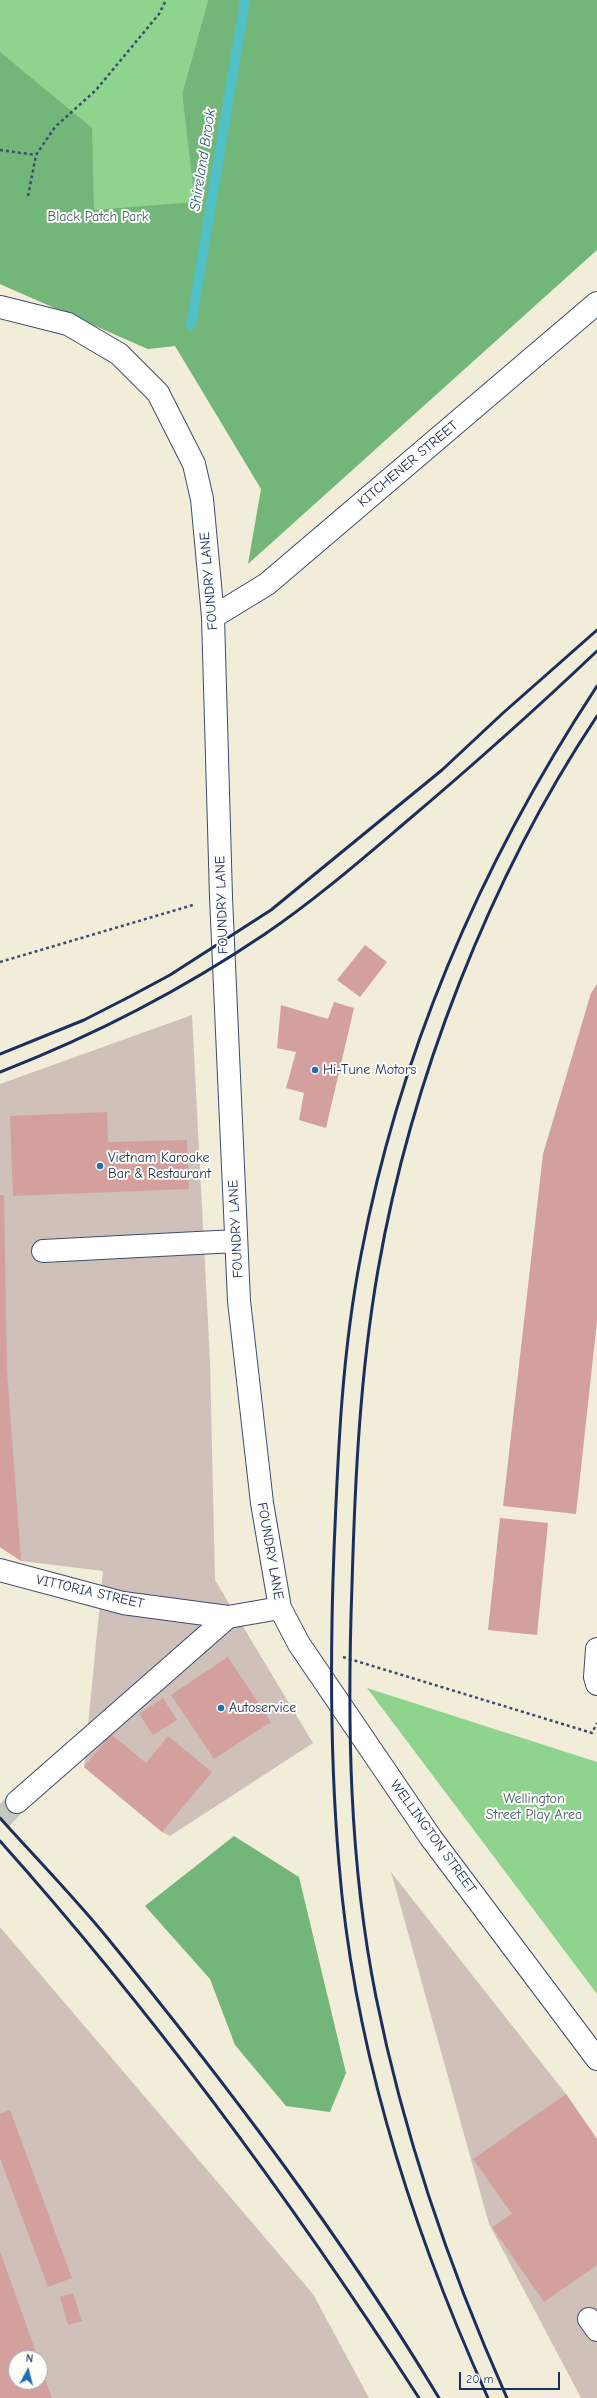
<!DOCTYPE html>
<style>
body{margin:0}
#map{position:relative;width:597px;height:2398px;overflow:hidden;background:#f1edd8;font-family:"Comic Neue",sans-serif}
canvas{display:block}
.north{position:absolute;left:8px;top:2350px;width:40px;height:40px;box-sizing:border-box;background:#fdfcf7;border:1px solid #a3aaba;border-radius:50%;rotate:7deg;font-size:11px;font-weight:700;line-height:16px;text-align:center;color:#1b2f5e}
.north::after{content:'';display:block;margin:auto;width:14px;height:18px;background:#1f6fb2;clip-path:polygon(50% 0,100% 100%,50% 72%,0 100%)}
.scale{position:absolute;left:459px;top:2372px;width:101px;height:18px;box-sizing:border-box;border:2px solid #1b2f5e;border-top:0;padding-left:5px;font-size:12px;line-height:14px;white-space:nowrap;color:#1b2f5e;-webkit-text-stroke:3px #fdfcf7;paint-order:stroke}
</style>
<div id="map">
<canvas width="597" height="2398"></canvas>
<div class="north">N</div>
<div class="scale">20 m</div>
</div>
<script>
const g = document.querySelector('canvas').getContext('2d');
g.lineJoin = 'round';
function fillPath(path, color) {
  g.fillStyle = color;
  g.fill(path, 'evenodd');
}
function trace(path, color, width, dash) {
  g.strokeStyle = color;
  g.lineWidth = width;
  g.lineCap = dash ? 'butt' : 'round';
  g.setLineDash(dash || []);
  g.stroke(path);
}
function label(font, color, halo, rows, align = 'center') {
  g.font = font + ' "Comic Neue",sans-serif';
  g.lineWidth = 4;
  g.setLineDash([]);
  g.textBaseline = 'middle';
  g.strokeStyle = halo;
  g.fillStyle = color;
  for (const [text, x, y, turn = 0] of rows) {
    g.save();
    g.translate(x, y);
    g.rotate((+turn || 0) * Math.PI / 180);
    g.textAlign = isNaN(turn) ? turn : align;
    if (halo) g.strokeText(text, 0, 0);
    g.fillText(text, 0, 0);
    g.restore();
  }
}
const industrial = new Path2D(`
 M192 1015 210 1361 215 1580 313 1743 170 1836 162 1832 84 1767 103 1571 21 1561 0 1547V1084Z
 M391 1872 566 2094 597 2139V2398H581L489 2224Z
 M0 1927 313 2294 369 2398H0ZM16 2358H40V2382H16Z`);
const green = new Path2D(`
 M0 0H208L182 94 209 310 148 349 0 284Z
 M367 1688 597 1762V1994Z`);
const forest = new Path2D(`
 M208 0H597V250L248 564 261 489 175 346 148 349 0 284V52L92 128 94 210 195 202 182 94Z
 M234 1836 299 1877 346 2073 330 2112 286 2106 235 2045 210 1979 145 1906Z`);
const stream = new Path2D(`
 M191 325 245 0`);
const building = new Path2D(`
 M365 945 387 962 360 997 337 980Z
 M597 984V1321L576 1514 503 1506 543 1154 591 993Z
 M334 1002 354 1008 326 1128 299 1120 304 1093 286 1088 296 1052 277 1048 281 1005 328 1019Z
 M107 1112 108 1142 187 1140 189 1189 13 1196 10 1116Z
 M0 1195H4L7 1370 21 1561 0 1547Z
 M500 1518 548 1523 537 1635 488 1630Z
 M228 1657 271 1722 214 1759 171 1695Z
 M163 1698 177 1720 153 1735 139 1714Z
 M111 1734 146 1763 168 1736 212 1772 162 1832 84 1767Z
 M566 2094 597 2139V2265L544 2302 492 2227 512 2214 473 2159Z
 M10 2110 72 2278 48 2287 0 2158V2114Z
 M0 2251 38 2358H16V2382H40V2365L52 2398H0Z
 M73 2293 82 2321 68 2325 60 2297Z`);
const minorTunnel = new Path2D(`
 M0 1820 17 1802`);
const path = new Path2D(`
 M0 150 36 155
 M28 196 36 155 55 127 96 90 159 14 166 0
 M0 962 193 905
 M343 1657 592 1733 597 1723`);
const minor = new Path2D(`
 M0 307 68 324 119 354 158 393 194 464 202 499 213 617 221 897 239 1301 262 1503 280 1608 299 1644 431 1838 597 2059
 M213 617 267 584 597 303
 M43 1251 236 1241
 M0 1570 123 1603 228 1617
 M597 1649 595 1677 597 1684
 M17 1802 228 1617 280 1608
 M589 2319 597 2330`);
const rail = new Path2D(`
 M0 1054 84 1020 129 997 170 975 271 910 442 770 503 713 597 630
 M0 1072C93 1036 182 990 265 934 315 900 361 860 407 821 472 766 535 710 597 651
 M0 1818C35 1857 72 1895 105 1935 225 2082 341 2235 439 2398
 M0 1841C156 2016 292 2201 419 2398
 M488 2398C412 2230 354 2049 339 1864 330 1759 330 1655 334 1550 338 1451 342 1352 361 1255 400 1049 482 861 597 686
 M507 2398C449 2268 404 2136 376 1997 349 1862 347 1722 352 1585 355 1479 360 1374 378 1270 411 1080 490 877 597 716`);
const markers = [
 [315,1070,4,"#1f6fb2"],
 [100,1166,4,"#1f6fb2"],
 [221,1708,4,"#1f6fb2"]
];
const parkNames = [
 ["Black Patch Park",98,217],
 ["Wellington",534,1799],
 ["Street Play Area",534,1815]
];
const streetNames = [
 ["KITCHENER STREET",408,464,-40],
 ["FOUNDRY LANE",209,581,-95],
 ["FOUNDRY LANE",222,905,-92],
 ["FOUNDRY LANE",236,1229,-93],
 ["FOUNDRY LANE",270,1551,80],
 ["VITTORIA STREET",90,1592,13],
 ["WELLINGTON STREET",433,1837,54]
];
const poiNames = [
 ["Hi-Tune Motors",323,1070],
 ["Vietnam Karoake",108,1158],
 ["Bar & Restaurant",108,1174],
 ["Autoservice",229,1708]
];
const waterNames = [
 ["Shireland Brook",203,160,-81]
];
fillPath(industrial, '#cfc1ba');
fillPath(green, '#8fd48e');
fillPath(forest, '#73b679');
trace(stream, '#52c0c7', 10);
fillPath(building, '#d3a09e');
trace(minorTunnel, '#c6c7c0', 22, [22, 11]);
trace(minor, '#3b4c70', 24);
trace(path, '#3b4c70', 2.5, [3, 3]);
trace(minor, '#fff', 22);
trace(rail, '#1b2f5e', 3);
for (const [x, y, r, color] of markers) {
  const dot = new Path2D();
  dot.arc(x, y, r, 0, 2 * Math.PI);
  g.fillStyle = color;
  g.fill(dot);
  trace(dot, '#fdfcf7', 1.5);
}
label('14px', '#3e616c', '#fdfcf7', parkNames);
label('14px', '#1b2f5e', '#fdfcf7', streetNames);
label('14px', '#1b2f5e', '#fdfcf7', poiNames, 'left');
label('italic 15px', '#2c5a7e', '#fdfcf7', waterNames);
</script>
